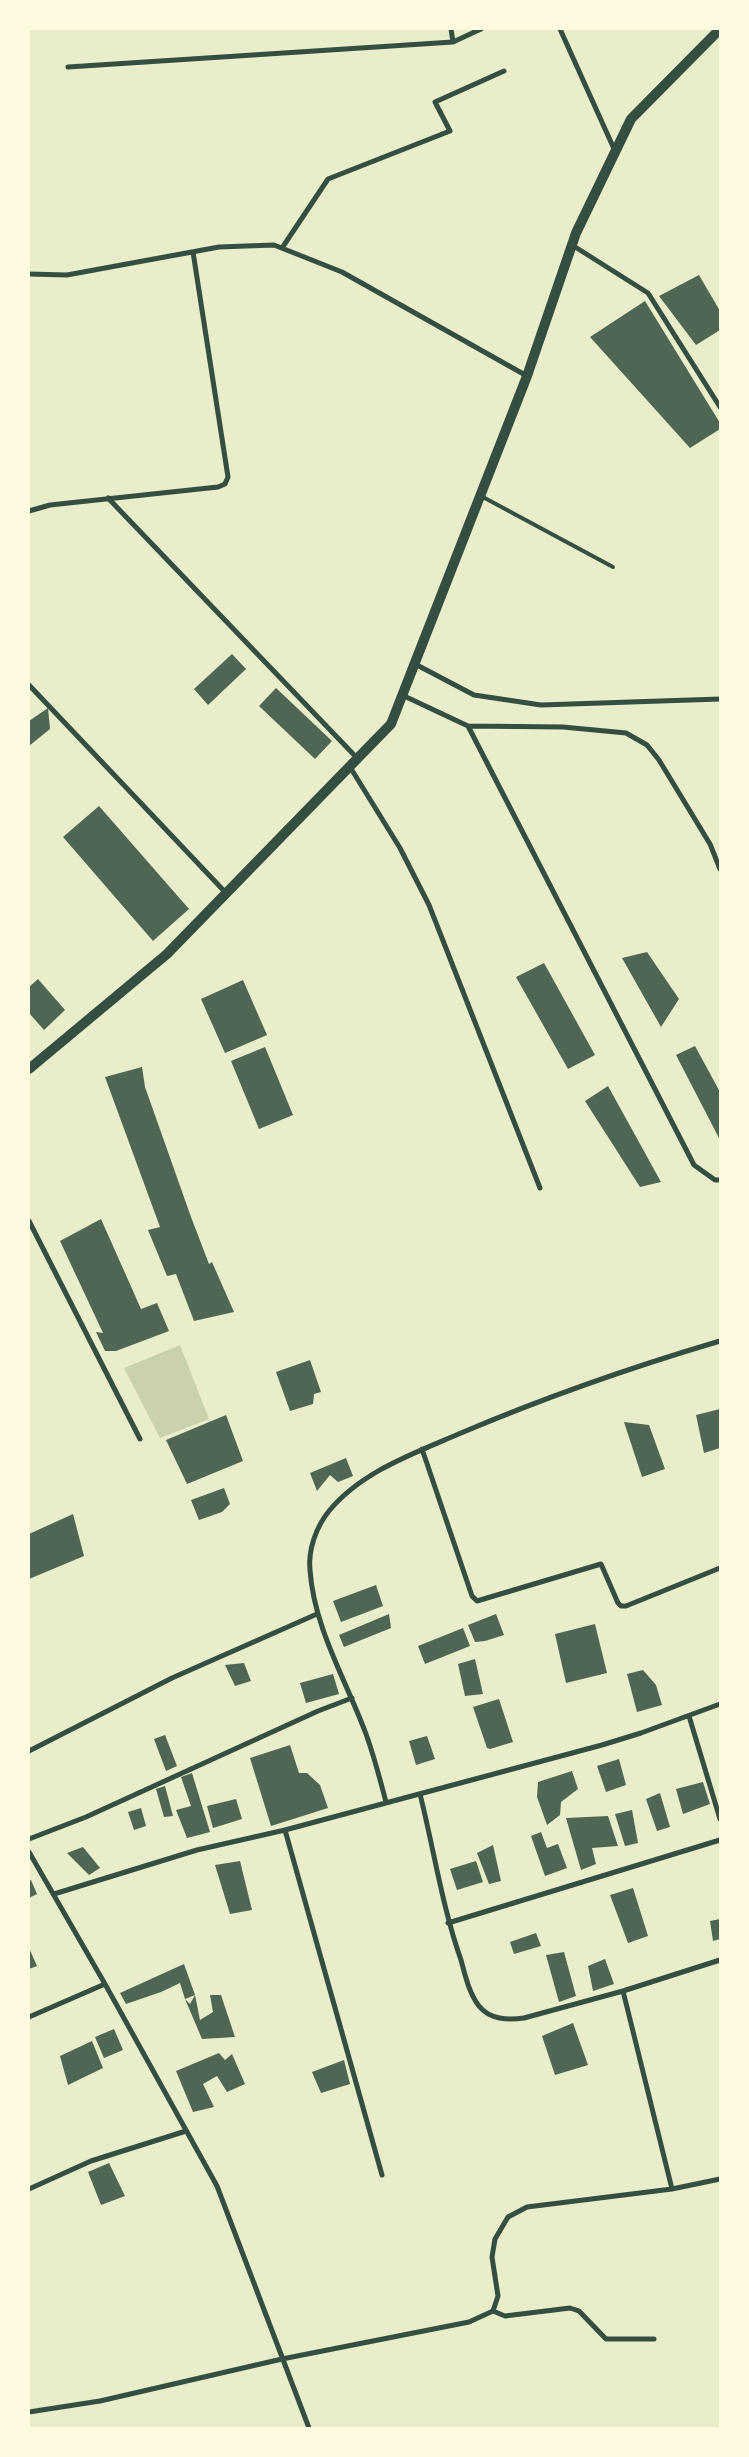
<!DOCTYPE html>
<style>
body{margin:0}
#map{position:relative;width:749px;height:2457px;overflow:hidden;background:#e9edc9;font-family:"PT Serif",serif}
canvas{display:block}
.frame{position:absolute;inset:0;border:30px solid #fefae0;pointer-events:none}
</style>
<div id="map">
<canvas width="749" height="2457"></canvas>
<div class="frame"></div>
</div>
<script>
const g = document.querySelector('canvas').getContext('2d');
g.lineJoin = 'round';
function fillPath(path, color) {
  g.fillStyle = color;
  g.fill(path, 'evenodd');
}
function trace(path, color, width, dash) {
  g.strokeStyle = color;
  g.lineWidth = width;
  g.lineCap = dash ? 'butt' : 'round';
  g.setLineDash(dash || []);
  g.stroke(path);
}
const green = new Path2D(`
 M180 1345 209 1419 160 1438 124 1368Z`);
const building = new Path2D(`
 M699 275 720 311V330L696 345 659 296Z
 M645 301 720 423V429L690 448 590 337Z
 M232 654 246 669 208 705 194 689Z
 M276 688 332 741 315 759 259 706Z
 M48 708 50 729 29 746V721Z
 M99 806 189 909 153 941 63 837Z
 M647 952 679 999 661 1027 622 958Z
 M544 963 595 1055 568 1069 516 977Z
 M38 979 65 1010 44 1030 29 1013V987Z
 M243 980 267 1035 225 1053 201 999Z
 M695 1046 720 1092V1140L676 1055Z
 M265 1047 293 1115 259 1129 231 1061Z
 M142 1067 145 1087 191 1217 209 1264 212 1262 234 1312 194 1321 176 1274 167 1276 148 1230 160 1227 105 1077Z
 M608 1086 661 1182 640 1187 585 1101Z
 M101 1219 141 1309 157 1303 169 1331 116 1351H105L96 1332 103 1333 60 1241Z
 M310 1360 321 1392 314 1394 313 1404 290 1411 276 1372Z
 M720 1409V1448L704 1453 696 1415Z
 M226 1415 243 1461 187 1484 166 1440Z
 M624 1422 649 1425 665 1469 642 1477Z
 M346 1458 353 1476 338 1482 330 1475 317 1491 310 1473Z
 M224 1488 230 1504 222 1512 199 1520 191 1500Z
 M73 1514 84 1556 29 1579V1534Z
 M376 1585 383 1606 341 1622 333 1601Z
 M389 1614 391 1628 344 1647 339 1635Z
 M496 1614 504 1635 485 1641 475 1642 468 1625Z
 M595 1624 607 1673 566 1683 555 1634Z
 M463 1628 470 1646 425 1664 418 1646Z
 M475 1659 483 1694 465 1696 458 1664Z
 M244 1663 251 1681 235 1686 225 1665Z
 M643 1670 656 1685 662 1705 637 1712 627 1674Z
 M333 1674 339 1694 306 1703 300 1683Z
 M499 1699 513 1742 490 1749 487 1748 473 1707Z
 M165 1735 177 1766 166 1771 154 1739Z
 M427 1736 435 1759 416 1765 409 1741Z
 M290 1745 299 1773H307L320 1785 328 1808 271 1826 250 1758Z
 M619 1759 626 1785 606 1792 597 1766Z
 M572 1771 578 1789 561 1802 560 1815 547 1825 537 1797 538 1782Z
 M192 1773 210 1832 187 1838 176 1810 191 1806 181 1777Z
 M703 1782 710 1804 683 1814 676 1789Z
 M165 1786 173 1816 164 1817 156 1789Z
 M660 1793 670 1827 657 1831 646 1799Z
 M236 1799 242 1819 213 1828 207 1806Z
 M141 1808 146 1826 134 1830 128 1812Z
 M632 1810 638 1843 625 1846 615 1814Z
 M608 1816 618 1846 592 1848 596 1864 581 1870 566 1818Z
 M541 1832 547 1848 558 1844 567 1868 545 1876 531 1836Z
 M493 1845 501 1881 489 1884 477 1853Z
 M83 1847 100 1868 89 1875 67 1853Z
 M240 1861 252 1910 230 1914 215 1865Z
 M476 1861 483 1882 457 1890 450 1869Z
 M31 1880 37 1894 29 1898V1881Z
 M633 1888 648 1936 628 1943 610 1895Z
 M720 1919V1939L713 1941 710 1921Z
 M536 1933 541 1946 514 1954 510 1942Z
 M29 1948 37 1966 29 1969Z
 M564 1952 576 1996 559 2002 546 1955Z
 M605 1959 614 1984 593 1991 588 1966Z
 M184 1964 195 1995 200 2020 213 2012 210 1995H221L235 2037 202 2039 185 1999 190 2004 195 1995 185 1999 180 1983 161 1992 126 2004 120 1993Z
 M573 2023 588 2065 555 2075 542 2036Z
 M114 2029 123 2050 104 2058 95 2037Z
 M92 2041 103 2068 68 2085 60 2056Z
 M219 2053 225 2060 232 2054 245 2084 227 2092 217 2076 203 2084 214 2107 193 2112 176 2071Z
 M344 2060 350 2084 321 2093 312 2072Z
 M109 2163 125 2196 101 2205 88 2172Z`);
const service = new Path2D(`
 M481 496 613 567`);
const minor = new Path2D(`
 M451 29 453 42
 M560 29 615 151
 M68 67 453 42 481 29
 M572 245 648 293 720 407
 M282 248 328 179 450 131 435 102 504 71
 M29 274 67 275 219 247 274 245 342 272 527 376
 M108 498 357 758
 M29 511 50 505 218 487 225 484 228 477 193 252
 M415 664 474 695 541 705 720 699
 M29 685 226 893
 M402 695 468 726 563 727 626 733 647 745 659 760 710 844 720 869
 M468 726 694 1165 715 1180H720
 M350 767 400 848 429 905 540 1188
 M29 1221 140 1439
 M422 1449 472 1596 477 1601 601 1564 618 1603 621 1606H626L720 1568
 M689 1716 720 1819
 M29 1751 172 1678 317 1614
 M420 1794C434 1850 442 1906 461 1960 465 1975 469 1993 479 2006 490 2020 508 2020 524 2018L623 1991 720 1960
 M386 1802C380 1779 374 1756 366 1734 346 1680 314 1628 310 1570 308 1550 316 1527 329 1511 362 1471 415 1453 461 1433 546 1397 632 1367 720 1341
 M285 1830 382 2175
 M29 1839 86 1817 318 1711 352 1698
 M29 1852 105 1984 217 2186 309 2428
 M54 1894 197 1850 285 1830 602 1745 641 1733 720 1704
 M448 1923 720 1840
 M623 1991 672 2189
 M29 2017 105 1984
 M29 2189 91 2161 186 2131
 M493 2311 498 2296 492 2257 495 2239 508 2217 527 2207 672 2189 720 2179
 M29 2412 100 2401 282 2359 469 2322 493 2311 505 2316 570 2308 579 2311 606 2339H654`);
const secondary = new Path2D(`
 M29 1069 167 954 391 724 527 376 576 233 631 119 720 29`);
fillPath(green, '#cad2ad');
fillPath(building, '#4f6655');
trace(service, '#344e41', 4);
trace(minor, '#344e41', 5);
trace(secondary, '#344e41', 10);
</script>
